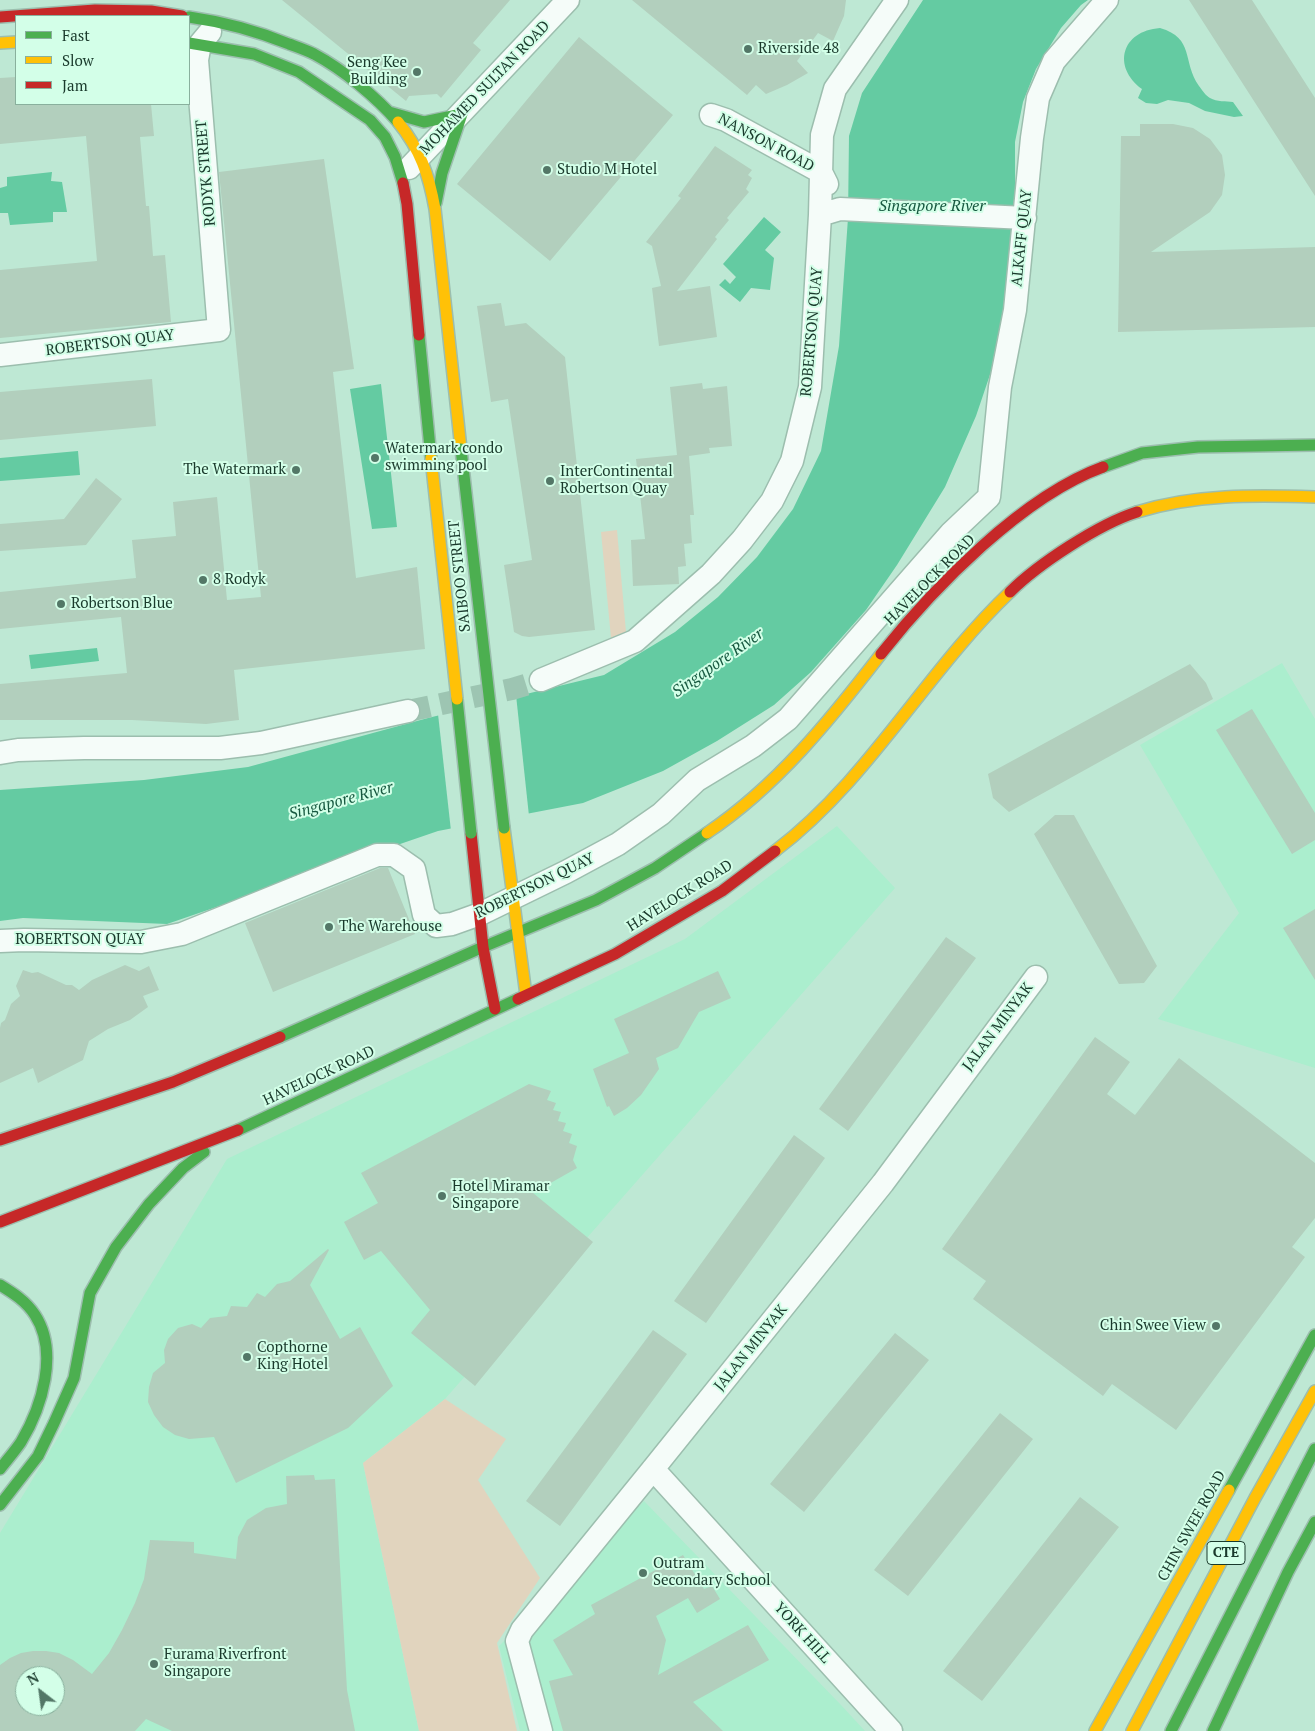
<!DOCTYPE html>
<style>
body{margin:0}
#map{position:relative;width:1315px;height:1731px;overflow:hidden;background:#bee8d4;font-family:"PT Serif",serif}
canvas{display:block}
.legend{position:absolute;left:15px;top:15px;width:175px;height:90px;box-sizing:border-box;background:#d3ffe8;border:1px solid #89b09d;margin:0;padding:6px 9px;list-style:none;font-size:15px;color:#1a3a2c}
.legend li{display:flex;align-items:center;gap:10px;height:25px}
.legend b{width:25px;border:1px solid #89b09d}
.north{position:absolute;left:15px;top:1666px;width:50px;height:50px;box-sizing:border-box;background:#d3ffe8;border:1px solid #89b09d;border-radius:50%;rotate:330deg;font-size:14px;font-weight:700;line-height:20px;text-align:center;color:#1a3a2c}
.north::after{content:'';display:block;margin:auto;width:18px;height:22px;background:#537767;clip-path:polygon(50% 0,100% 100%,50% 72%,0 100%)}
</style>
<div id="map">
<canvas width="1315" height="1731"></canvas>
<ul class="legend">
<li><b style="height:6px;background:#4caf50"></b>Fast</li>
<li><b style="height:6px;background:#ffc107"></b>Slow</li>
<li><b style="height:6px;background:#c62828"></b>Jam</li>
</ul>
<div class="north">N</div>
</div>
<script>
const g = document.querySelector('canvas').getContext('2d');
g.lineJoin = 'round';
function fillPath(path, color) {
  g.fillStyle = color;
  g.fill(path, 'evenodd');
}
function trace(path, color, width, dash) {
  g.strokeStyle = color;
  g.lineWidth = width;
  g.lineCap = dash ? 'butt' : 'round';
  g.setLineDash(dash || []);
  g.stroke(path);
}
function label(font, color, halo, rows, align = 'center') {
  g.font = font + ' "PT Serif",serif';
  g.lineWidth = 4;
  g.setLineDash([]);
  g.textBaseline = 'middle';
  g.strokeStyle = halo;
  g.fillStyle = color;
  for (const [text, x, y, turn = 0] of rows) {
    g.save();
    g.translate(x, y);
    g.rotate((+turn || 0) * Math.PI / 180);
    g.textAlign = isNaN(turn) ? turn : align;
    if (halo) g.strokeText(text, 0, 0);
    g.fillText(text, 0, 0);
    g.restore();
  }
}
const built = new Path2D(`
 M1282 663 1315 719V1068L1158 1019 1239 913 1140 745Z
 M837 826 895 888 445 1399 363 1463 419 1731H0V1533L227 1159 685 939ZM25 1676H55V1706H25Z
 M644 1501 841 1705 865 1731H520L499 1646Z`);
const green = new Path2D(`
 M617 530 626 632 611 638 601 532Z
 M445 1399 506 1439 478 1480 540 1578 497 1643 517 1731H419L363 1463Z`);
const water = new Path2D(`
 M923 0H1088L1081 5 1061 28 1036 69 1023 102 1015 142V228L997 354 976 416 945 487 897 565 866 610 811 672 774 705 717 741 663 771 583 803 438 831 167 924 23 918 0 921V790L144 780 248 767 428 718 604 675 675 632 718 597 757 557 793 509 821 451 839 346 848 218 849 136 862 93Z
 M1160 28C1195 38 1182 62 1199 86 1202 90 1206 96 1210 98 1217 102 1226 101 1233 102L1243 116 1234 117 1205 111 1189 103 1168 100 1157 104 1146 103 1138 98 1142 89C1112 67 1121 31 1160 28Z
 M52 172 51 181 62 182 67 212H53V222L10 225 8 213H0V188L7 186V177Z
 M764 217 781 232 765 250 774 258 770 290 751 288 740 302 719 285 725 279 730 284 736 277 723 264Z
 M381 384 397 527 372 529 350 389Z
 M78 451 80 475 0 481V458Z
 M97 648 99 661 31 669 29 655Z`);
const pier = new Path2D(`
 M516 695 529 816 451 831 438 714Z`);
const building = new Path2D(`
 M282 0H510L473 43 481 50 441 98 437 94 409 96 406 101Z
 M632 0H846L844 16 833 41 818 33 797 61 808 73 787 85 766 94 756 85 747 95Z
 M1189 0H1252L1315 98V196Z
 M579 37 673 115 550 261 457 184Z
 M16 77V104H151L154 136 140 137 146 206H149L153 256 165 255 171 322 0 338V270L97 261 86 136 0 144V78Z
 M1140 124H1173L1193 128 1210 139 1222 155 1225 175 1222 195 1210 212 1151 252 1315 247V327L1118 332 1121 136H1140Z
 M715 146 752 170 748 175 752 178 746 189 749 192 727 218 729 220 715 237 717 239 677 291 710 286 717 337 659 346 652 288 661 286 652 246 646 242 681 198 678 196Z
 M324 159 354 369 333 372 356 578 417 567 425 649 234 670 239 720 206 724 132 720H0V684L127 673 121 617 0 629V592L136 578 132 540 176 536 173 502 217 497 227 600 261 597 219 172Z
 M501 303 505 326 526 323 565 357 595 630 529 637 522 636 514 632 504 565 532 560 508 399 491 402 477 306Z
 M152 379 156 426 0 440V392Z
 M702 383 703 389 727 386 732 446 709 448 710 453 689 456 694 515H690L692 543 684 544 686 566 678 567 679 584 633 586 631 540 645 539 636 459 677 455 670 387Z
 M96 478 122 499 86 545 0 551V524L64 519Z
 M1190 664 1206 683 1213 699 1009 812 993 798 988 774Z
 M1252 709 1315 813V840L1292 854 1216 730Z
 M1055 815H1074L1157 966 1144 983 1119 984 1034 834Z
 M380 868H388L415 934 273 992 245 923Z
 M1315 909V980L1283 928Z
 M946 937 976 958 848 1131 819 1109Z
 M125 965 139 971 149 966 159 990 143 996 148 1007 130 1020 108 1029 89 1041 83 1060 38 1083 33 1068 0 1083V1028L1 1023 5 1020 11 1004 20 996 16 986 23 970 32 973 38 972 66 985H72L79 990 92 980Z
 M718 971 731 998 699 1012 678 1048 656 1058 659 1069 641 1095 627 1108 614 1116 609 1106 607 1107 593 1069 629 1053 614 1019Z
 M1095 1037 1130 1062 1107 1094 1135 1115 1179 1058 1315 1163V1218L1292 1247 1305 1257 1176 1430 1112 1384 1103 1396 973 1299 986 1281 942 1249Z
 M529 1084 551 1091 547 1100 556 1103 553 1110 561 1112 558 1121 566 1123 563 1131 572 1134 569 1143 577 1146 573 1160 577 1168 533 1193 593 1242 475 1386 411 1333 430 1310 381 1251 364 1260 344 1222 378 1203 361 1173Z
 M794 1135 825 1158 706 1323 674 1301Z
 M328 1249 329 1250 310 1285 340 1339 360 1327 393 1386 348 1428 236 1483 214 1437 189 1439 175 1435 163 1427 154 1415 148 1402 149 1387 153 1373 165 1363 164 1350 168 1339 178 1328 192 1324 201 1328 210 1318 227 1316 231 1306 247 1307 257 1293 265 1297 277 1284 290 1281Z
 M653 1330 687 1354 560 1526 526 1501Z
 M895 1333 929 1360 804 1512 770 1484Z
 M1000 1413 1033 1439 908 1596 874 1570Z
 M314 1475 315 1480 335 1479 347 1690 355 1731H172L146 1719 135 1731H0V1665L10 1658 21 1653 33 1651H46L59 1653 73 1660 92 1674 109 1653 122 1630 135 1603 144 1579 150 1540 194 1542V1553L236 1559 238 1537 247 1520 266 1508 287 1504 286 1476ZM25 1676H55V1706H25Z
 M1080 1497 1119 1527 982 1701 943 1671Z
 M683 1555 704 1589 712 1586 720 1599 697 1613 688 1598 656 1616 666 1640 658 1675 748 1625 769 1660 693 1702 723 1731H563L549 1681 573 1675 553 1640 595 1614 591 1605Z`);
const streetTunnel = new Path2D(`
 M408 711 512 689 541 680`);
const street = new Path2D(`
 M711 115 726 120 821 172 827 184
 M409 168 568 0
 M820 215 840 209 1025 218
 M0 355 219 330 197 60 200 44 210 32
 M541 680 635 641 711 574 742 540 772 501 792 461 810 387 820 215 822 135 835 89 897 0
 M0 753 18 750 84 748H220L261 743 408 711
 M0 941 24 940 141 942 182 934 377 855H394L414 869 424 915 436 926 452 924 480 914 566 872 618 844 661 814 697 780 753 746 788 719 951 533 989 497 1000 387 1015 310 1032 138 1038 98 1054 61 1107 0
 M653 1469 891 1731
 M541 1731 517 1641 522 1630 653 1469 883 1183 1036 977`);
const fast = new Path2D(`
 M189 17C224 22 257 31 289 44 297 47 306 50 314 54 344 70 376 97 398 122
 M189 43 254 54 299 72 370 120 385 137 395 157 403 183
 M389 112 424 122 462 114
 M436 203 442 173 462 114
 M419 335 431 458
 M1103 467 1142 453 1198 447 1315 445
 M280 1037 483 947 596 900 655 868 707 833
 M238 1130 518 999
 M0 1285C13 1293 26 1301 35 1315 59 1352 42 1407 21 1442 15 1451 7 1460 0 1469
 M1229 1490 1315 1335
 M0 1505 38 1456 54 1423 74 1378 90 1293 116 1247 149 1204 183 1168 204 1152
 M1171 1731 1315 1449
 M1213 1731 1288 1572 1315 1522`);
const slow = new Path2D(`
 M0 43 16 42
 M398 122C420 149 429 175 435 209L461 449
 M1137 512C1195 494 1255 495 1315 497
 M504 828 526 995
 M707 833C777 786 830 720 881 654
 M775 851C869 780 925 673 1010 592
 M1095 1731 1229 1490
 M1132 1731 1255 1498 1315 1391`);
const jam = new Path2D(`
 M0 17 95 10 151 11 182 16
 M403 183 407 204 419 335
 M1010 592C1038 564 1099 524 1137 512
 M881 654C934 587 1023 496 1103 467
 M471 833 483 947 495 1009
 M518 999 615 954 722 891 775 851
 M0 1140 173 1082 280 1037
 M0 1222 238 1130`);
const fastBridge = new Path2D(`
 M461 449 504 828
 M457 699 471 833`);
const slowBridge = new Path2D(`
 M431 458 457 699`);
const markers = [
 [748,49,5,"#537767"],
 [417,72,5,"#537767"],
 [547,170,5,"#537767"],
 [375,458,5,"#537767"],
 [296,470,5,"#537767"],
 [550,481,5,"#537767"],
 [203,580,5,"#537767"],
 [61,604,5,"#537767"],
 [329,927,5,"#537767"],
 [442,1196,5,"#537767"],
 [1216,1326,5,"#537767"],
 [247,1357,5,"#537767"],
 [643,1573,5,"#537767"],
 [154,1664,5,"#537767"]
];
const shields = [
 [1226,1553,38]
];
const shieldNames = [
 ["CTE",1226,1553]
];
const poiNames = [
 ["Riverside 48",758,49],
 ["Seng Kee",407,63,"right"],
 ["Building",407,80,"right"],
 ["Studio M Hotel",557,170],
 ["Watermark condo",385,449],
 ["swimming pool",385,466],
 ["The Watermark",286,470,"right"],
 ["InterContinental",560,472],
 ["Robertson Quay",560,489],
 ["8 Rodyk",213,580],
 ["Robertson Blue",71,604],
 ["The Warehouse",339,927],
 ["Hotel Miramar",452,1187],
 ["Singapore",452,1204],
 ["Chin Swee View",1206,1326,"right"],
 ["Copthorne",257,1348],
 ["King Hotel",257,1365],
 ["Outram",653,1564],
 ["Secondary School",653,1581],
 ["Furama Riverfront",164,1655],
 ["Singapore",164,1672]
];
const streetNames = [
 ["MOHAMED SULTAN ROAD",485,88,-46],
 ["NANSON ROAD",766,143,28],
 ["RODYK STREET",206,173,-95],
 ["ALKAFF QUAY",1022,238,-84],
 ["ROBERTSON QUAY",812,332,-85],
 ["ROBERTSON QUAY",110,343,-7],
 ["SAIBOO STREET",460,576,-96],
 ["HAVELOCK ROAD",930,580,-45],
 ["ROBERTSON QUAY",535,886,-26],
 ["HAVELOCK ROAD",680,896,-32],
 ["ROBERTSON QUAY",80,940],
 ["JALAN MINYAK",998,1027,-53],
 ["HAVELOCK ROAD",319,1076,-25],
 ["JALAN MINYAK",751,1348,-51],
 ["CHIN SWEE ROAD",1192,1526,-61],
 ["YORK HILL",802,1633,48]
];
const waterNames = [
 ["Singapore River",932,206],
 ["Singapore River",718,663,-35],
 ["Singapore River",341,801,-15]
];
fillPath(built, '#abeece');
fillPath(green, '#e1d4be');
fillPath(water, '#64cba2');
fillPath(pier, '#bee8d4');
fillPath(building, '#b2cfbd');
trace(streetTunnel, '#9dc5b2', 22, [22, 11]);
trace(street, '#9cbeae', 25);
trace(fast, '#9cbeae', 14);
trace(slow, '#9cbeae', 14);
trace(jam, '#9cbeae', 14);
trace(street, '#f5fcf9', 22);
trace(fast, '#4caf50', 11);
trace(slow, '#ffc107', 11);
trace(jam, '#c62828', 11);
trace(fastBridge, '#9cbeae', 14, []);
trace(slowBridge, '#9cbeae', 14, []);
trace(fastBridge, '#4caf50', 11);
trace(slowBridge, '#ffc107', 11);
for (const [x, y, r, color] of markers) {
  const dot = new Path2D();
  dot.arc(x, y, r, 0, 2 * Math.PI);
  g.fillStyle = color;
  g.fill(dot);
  trace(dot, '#d3ffe8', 2);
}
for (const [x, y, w] of shields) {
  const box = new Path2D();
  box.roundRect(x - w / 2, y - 11.5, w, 23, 4);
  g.fillStyle = '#d3ffe8';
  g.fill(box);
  trace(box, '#1a3a2c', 1);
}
label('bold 14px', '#1a3a2c', null, shieldNames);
label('15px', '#1a3a2c', '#d3ffe8', poiNames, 'left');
label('15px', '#1a3a2c', '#d3ffe8', streetNames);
label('italic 16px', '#175940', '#d3ffe8', waterNames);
</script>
